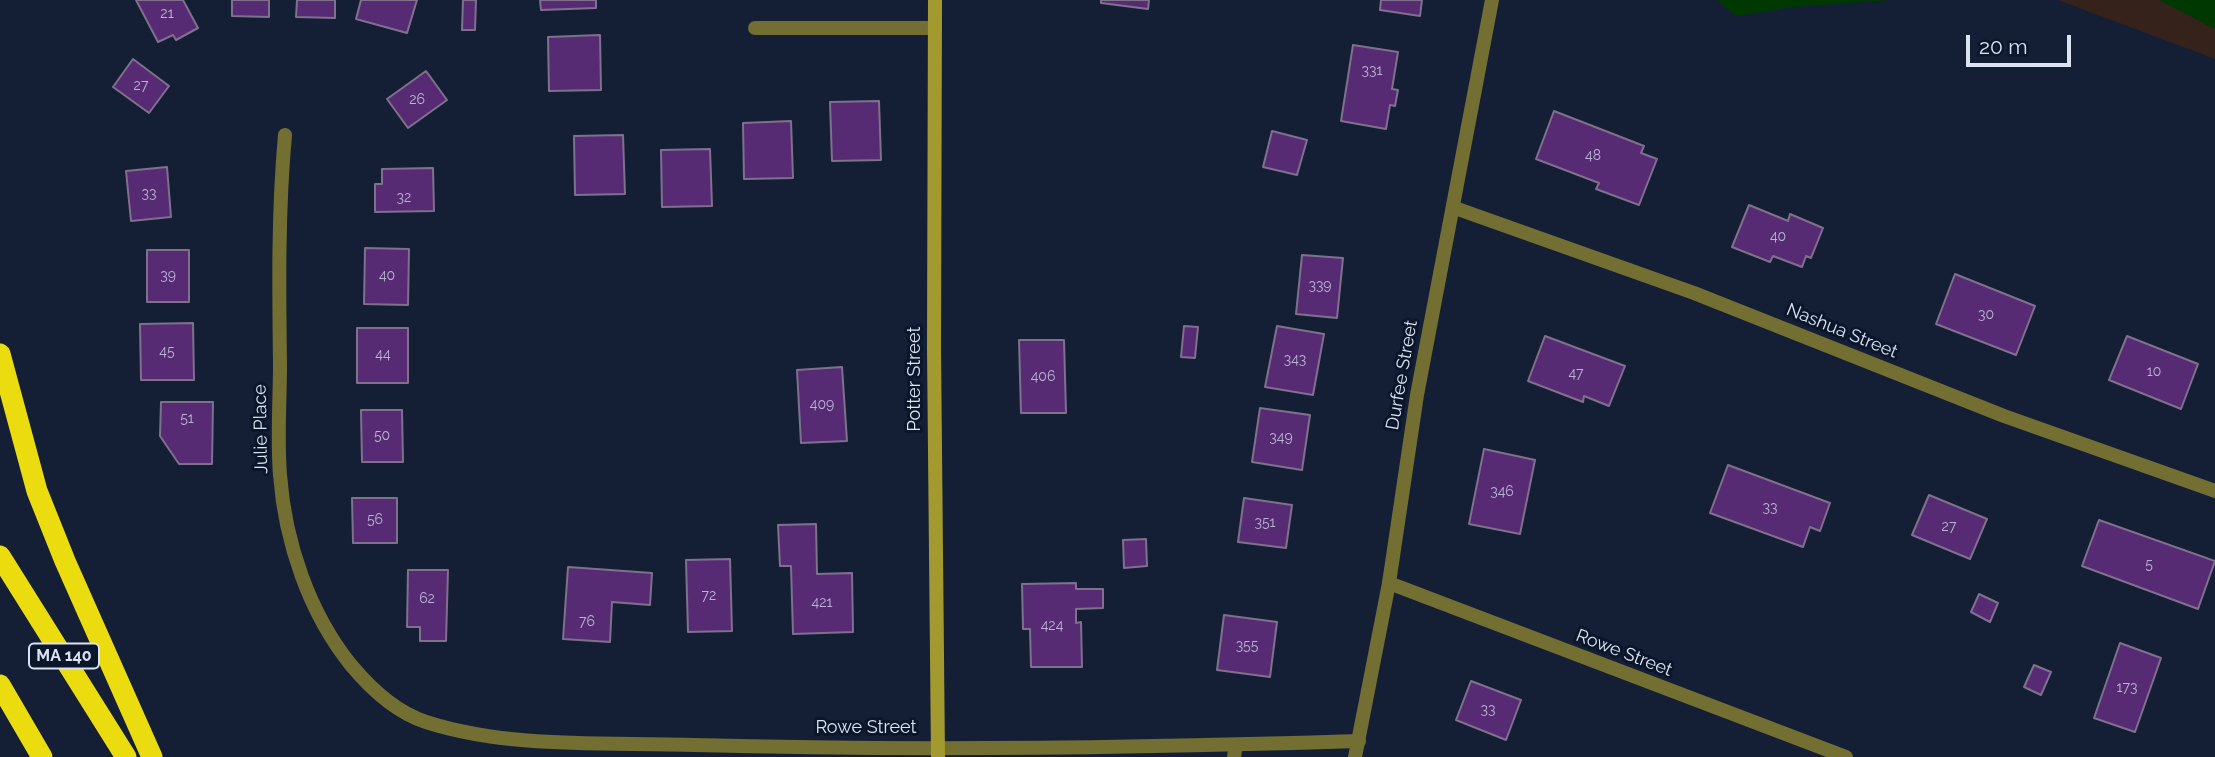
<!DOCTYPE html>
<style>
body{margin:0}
#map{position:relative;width:2215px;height:757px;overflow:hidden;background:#141f36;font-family:Raleway,sans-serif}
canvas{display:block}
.scale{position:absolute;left:1966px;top:35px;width:105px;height:32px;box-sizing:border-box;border:4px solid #dbe3f3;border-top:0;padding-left:9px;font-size:21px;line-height:24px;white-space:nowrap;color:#dbe3f3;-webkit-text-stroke:5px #0b162b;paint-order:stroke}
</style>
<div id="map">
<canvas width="2215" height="757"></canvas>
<div class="scale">20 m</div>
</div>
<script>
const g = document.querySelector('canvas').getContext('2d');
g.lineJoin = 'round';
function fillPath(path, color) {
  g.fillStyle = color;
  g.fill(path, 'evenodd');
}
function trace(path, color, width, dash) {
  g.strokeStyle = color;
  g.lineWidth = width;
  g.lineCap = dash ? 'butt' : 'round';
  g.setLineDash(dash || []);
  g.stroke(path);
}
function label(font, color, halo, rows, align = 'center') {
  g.font = font + ' Raleway,sans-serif';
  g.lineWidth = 6;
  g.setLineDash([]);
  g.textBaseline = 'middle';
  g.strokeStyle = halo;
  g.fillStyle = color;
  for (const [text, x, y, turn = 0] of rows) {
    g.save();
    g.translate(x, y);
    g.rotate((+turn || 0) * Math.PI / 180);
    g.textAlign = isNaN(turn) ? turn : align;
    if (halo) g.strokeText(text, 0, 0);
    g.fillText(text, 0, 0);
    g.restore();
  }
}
const education = new Path2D(`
 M2058 0H2215V59Z`);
const green = new Path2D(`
 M1716 0H1891L1794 7 1736 16Z
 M2159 0H2215V29Z`);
const building = new Path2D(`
 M136 0H183L198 28 176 40 173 35 158 42Z
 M232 0H269V17L232 16Z
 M297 0H335V18L296 17Z
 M361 0H417L407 33 356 19Z
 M463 0H476L475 30H462Z
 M540 0H596V8L541 10Z
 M1101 0H1149L1148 9 1101 3Z
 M1381 0H1422L1420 16 1380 10Z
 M600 35 601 90 549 91 548 37Z
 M1353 45 1398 52 1392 89 1398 90 1395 106 1390 105 1386 129 1341 121Z
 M133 59 169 86 149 113 113 87Z
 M426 71 447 100 408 128 387 99Z
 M879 101 881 160 832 161 830 102Z
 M1554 111 1644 146 1641 153 1657 159 1639 205 1596 189 1599 183 1536 159Z
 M791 121 793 178 744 179 743 123Z
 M1272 131 1307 140 1297 175 1263 167Z
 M623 135 625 194 575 195 574 136Z
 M710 149 712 206 662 207 661 150Z
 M167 167 171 217 131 221 126 171Z
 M433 168 434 211 375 212V184H382V169Z
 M1749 205 1788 221 1790 214 1823 228 1811 258 1806 256 1802 267 1773 256 1770 262 1732 247Z
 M365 248 409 249 408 305 364 304Z
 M147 250H189V302H147Z
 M1302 255 1343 258 1337 318 1296 314Z
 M1955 274 2035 306 2016 355 1936 324Z
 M193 323 194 380H141L140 324Z
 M1184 326 1198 327 1195 358 1181 357Z
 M1277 326 1324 334 1313 395 1265 387Z
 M357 328H408V383H357Z
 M1545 336 1625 366 1609 406 1584 396 1583 402 1528 381Z
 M2127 336 2198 364 2181 409 2109 380Z
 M1019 340H1064L1066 413H1021Z
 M842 367 847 441 801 443 797 370Z
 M161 402H213L212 464H179L160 436Z
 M1260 408 1310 415 1302 470 1252 462Z
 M361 410H402L403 462H362Z
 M1484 449 1535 460 1520 534 1469 524Z
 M1728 465 1830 503 1820 531 1810 527 1803 547 1710 513Z
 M1929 495 1987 519 1970 559 1912 535Z
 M352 498H397V543H353Z
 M1244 498 1292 505 1286 548 1238 542Z
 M2099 520 2215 561 2198 609 2082 566Z
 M816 524 817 574 852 573 853 632 793 634 791 566H780L778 525Z
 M1146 539 1147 566 1124 568 1123 540Z
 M730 559 732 631 688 632 686 560Z
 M568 567 652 573 650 605 612 602 610 642 563 639Z
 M408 570H448L446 641H420V627H407Z
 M1076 583V589H1103V608L1076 609V623L1081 622 1082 667H1031L1030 629H1023L1022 584Z
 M1979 594 1998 603 1990 622 1971 612Z
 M1224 615 1277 622 1270 677 1217 670Z
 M2120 643 2161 658 2135 732 2094 718Z
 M2034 665 2051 672 2041 695 2024 687Z
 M1471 681 1521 700 1506 740 1456 720Z`);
const service = new Path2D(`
 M1234 757 1236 745`);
const minor = new Path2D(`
 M755 28H935
 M285 135C278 211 279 287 280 364 280 401 277 438 280 475 285 542 309 613 351 665 371 689 395 712 426 722 510 749 606 742 694 745 915 751 1137 748 1359 741
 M1455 208 1694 293 2004 416 2215 491
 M1389 583 1846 757`);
const tertiary = new Path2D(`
 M1355 757 1389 583 1417 395 1492 0`);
const secondary = new Path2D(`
 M935 0 934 348 938 757`);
const motorway = new Path2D(`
 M0 354 37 491 65 561 152 757
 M0 556 126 757
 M0 685 42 757`);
const numberNames = [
 ["21",167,14],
 ["331",1372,71],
 ["27",141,86],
 ["26",417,100],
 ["48",1593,156],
 ["33",149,194],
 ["32",404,198],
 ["40",1778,237],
 ["39",168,276],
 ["40",387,276],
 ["339",1320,286],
 ["30",1986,315],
 ["45",167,352],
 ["44",383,355],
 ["343",1295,360],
 ["10",2154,372],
 ["47",1576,374],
 ["406",1043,377],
 ["409",822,405],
 ["51",187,419],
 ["50",382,436],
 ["349",1281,438],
 ["346",1502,492],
 ["33",1770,508],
 ["56",375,520],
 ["351",1265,523],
 ["27",1949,527],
 ["5",2149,565],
 ["72",709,596],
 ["62",427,599],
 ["421",822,603],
 ["76",587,622],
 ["424",1052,626],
 ["355",1247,646],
 ["173",2127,688],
 ["33",1488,710]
];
const shields = [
 [64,656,70]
];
const shieldNames = [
 ["MA 140",64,656]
];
const streetNames = [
 ["Nashua Street",1842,331,22],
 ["Durfee Street",1402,375,-80],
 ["Potter Street",915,379,-90],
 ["Julie Place",261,429,-91],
 ["Rowe Street",1624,653,21],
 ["Rowe Street",866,728]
];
fillPath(education, '#34221b');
fillPath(green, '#003802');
fillPath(building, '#562b74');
trace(building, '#7f708c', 2);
trace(service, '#736e31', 14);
trace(minor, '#736e31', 14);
trace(tertiary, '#736e31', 14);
trace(secondary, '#a39a2f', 14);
trace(motorway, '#ebdc10', 21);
label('14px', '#bab5d3', null, numberNames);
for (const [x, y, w] of shields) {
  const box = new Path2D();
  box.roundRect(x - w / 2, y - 12.5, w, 25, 5);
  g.fillStyle = '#0b162b';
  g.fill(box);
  trace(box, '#dbe3f3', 2);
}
label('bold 16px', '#dbe3f3', null, shieldNames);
label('18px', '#dbe3f3', '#0b162b', streetNames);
</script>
